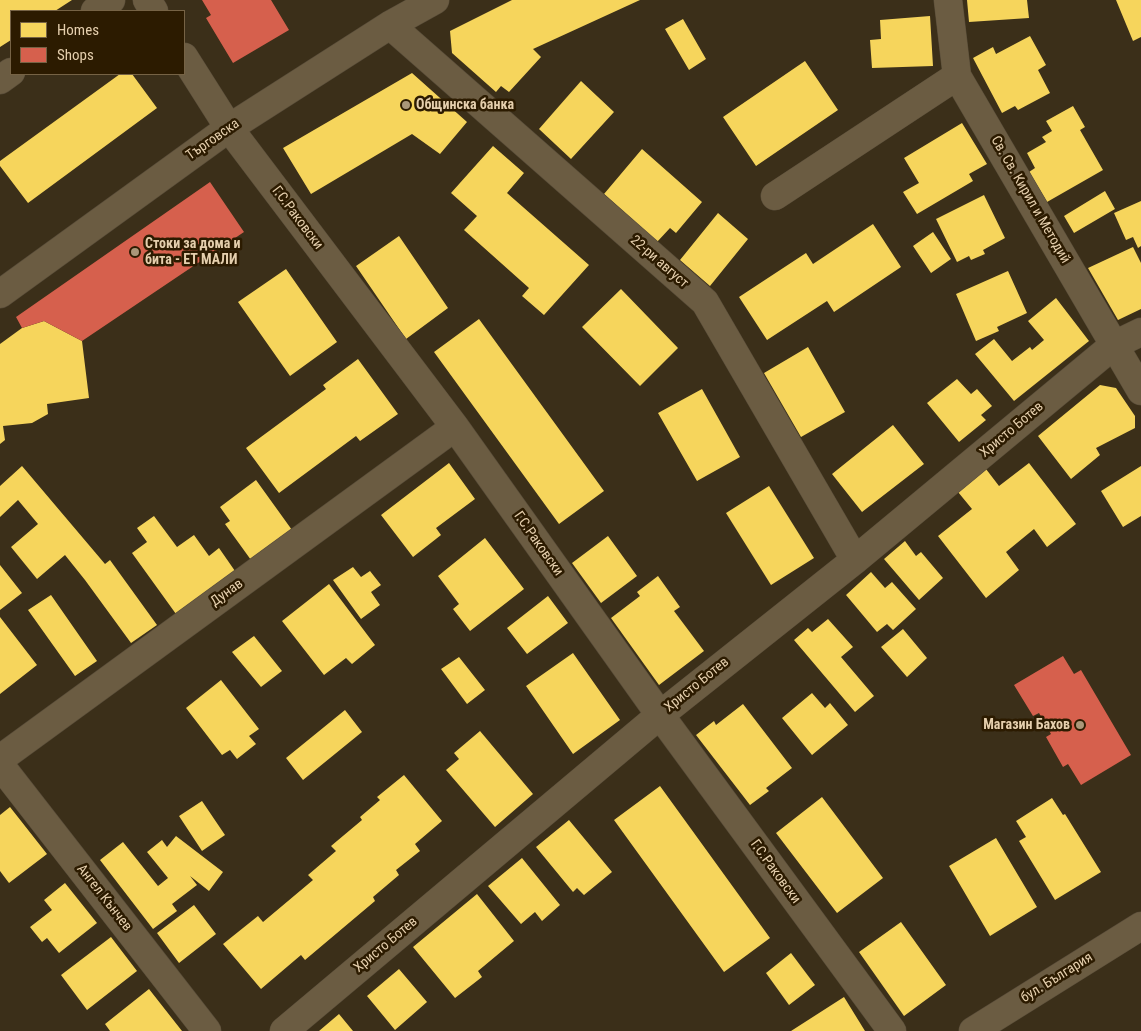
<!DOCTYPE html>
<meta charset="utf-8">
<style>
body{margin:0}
#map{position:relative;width:1141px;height:1031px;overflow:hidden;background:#3b2f19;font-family:"Roboto Condensed",sans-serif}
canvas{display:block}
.legend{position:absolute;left:10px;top:10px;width:175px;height:65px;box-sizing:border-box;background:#2c1b00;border:1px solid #766345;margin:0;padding:6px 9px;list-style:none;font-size:15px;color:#e5cfad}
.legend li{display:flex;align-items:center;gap:10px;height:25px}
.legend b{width:25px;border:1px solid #766345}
</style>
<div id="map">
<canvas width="1141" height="1031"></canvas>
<ul class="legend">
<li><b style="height:14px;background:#f6d55c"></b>Homes</li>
<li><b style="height:14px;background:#d6604d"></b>Shops</li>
</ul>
</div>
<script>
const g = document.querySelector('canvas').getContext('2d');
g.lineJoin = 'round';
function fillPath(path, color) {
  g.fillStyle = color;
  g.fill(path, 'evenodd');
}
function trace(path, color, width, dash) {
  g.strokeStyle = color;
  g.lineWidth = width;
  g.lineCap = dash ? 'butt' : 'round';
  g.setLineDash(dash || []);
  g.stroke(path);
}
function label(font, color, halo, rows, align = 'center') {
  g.font = font + ' "Roboto Condensed",sans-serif';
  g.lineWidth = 5;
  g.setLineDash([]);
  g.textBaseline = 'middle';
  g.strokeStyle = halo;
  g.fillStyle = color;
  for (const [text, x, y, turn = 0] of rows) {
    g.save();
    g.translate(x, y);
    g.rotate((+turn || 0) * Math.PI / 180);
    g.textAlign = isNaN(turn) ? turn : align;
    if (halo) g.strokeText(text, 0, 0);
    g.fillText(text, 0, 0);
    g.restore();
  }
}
const homes = new Path2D(`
 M0 0H72L55 11H11V40L0 47Z
 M512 0H640L533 49 541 57 509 92 501 86 496 92 452 53 450 31Z
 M967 0H1027L1029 18 969 22Z
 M1116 0H1141V37L1133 41Z
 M930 16 933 66 872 68 870 40 881 39 880 20Z
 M683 19 706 59 689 70 665 29Z
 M1030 36 1046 65 1038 70 1050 93 1018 110 1015 106 1002 113 973 58 993 47 996 54Z
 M805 61 838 110 756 166 723 117Z
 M412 73 467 122 440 154 412 134 311 194 283 148Z
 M120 74H132L157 108 28 203 0 166V161Z
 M581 81 614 112 571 159 539 129Z
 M1073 106 1085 127 1080 130 1103 170 1047 202 1029 172 1035 168 1027 153 1046 142 1042 137 1052 131 1046 121Z
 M962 123 987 164 969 174 973 181 917 214 903 192 919 183 904 158Z
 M493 146 524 173 507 193 589 265 544 315 522 296 529 288 464 230 477 216 451 193Z
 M642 149 702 202 676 233 670 228 657 242 604 194Z
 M1105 191 1115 209 1074 233 1064 216Z
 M984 195 1005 238 983 250 985 254 971 260 969 256 957 262 936 219Z
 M1141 201V246L1138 248 1133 237 1126 240 1114 213Z
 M718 213 748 239 710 286 680 260Z
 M873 224 901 267 834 312 827 301 767 340 739 297 806 253 813 264Z
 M933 232 951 259 931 273 913 246Z
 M399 236 448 308 406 339 356 266Z
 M1133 247 1141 263V309L1118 320 1088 268Z
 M286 269 337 342 290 376 238 302Z
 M1008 271 1027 313 997 327 999 331 976 341 956 294Z
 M621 289 678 348 640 386 582 327Z
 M1056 298 1089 341 1014 401 975 354 994 339 1012 361 1030 347 1032 350 1044 340 1028 321Z
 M479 319 604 491 559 524 434 352Z
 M44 321 82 341 89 398 47 404 48 414 32 423 3 426 5 440 0 444V344L22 328Z
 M808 347 845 412 801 437 764 373Z
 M358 359 398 414 360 441 356 436 279 493 246 448 326 389 323 385Z
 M957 379 971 394 977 389 992 406 981 415 986 420 959 442 927 403Z
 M1100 385 1116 388 1135 416V428L1096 448 1100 455 1071 479 1038 436Z
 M702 389 740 457 697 481 658 413Z
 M893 425 924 464 862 512 832 474Z
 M449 463 475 499 436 528 441 535 413 557 381 515Z
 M1029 463 1076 524 1047 547 1034 529 1006 552 1019 570 986 598 938 536 972 509 958 492 986 469 999 486Z
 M22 466 105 564 110 560 157 625 131 643 85 580 65 555 37 579 11 547 38 524 18 500 0 517V486Z
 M1141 466V516L1123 527 1101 491Z
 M256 480 292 530 251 560 225 524 230 521 220 507Z
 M769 486 814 558 771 585 726 513Z
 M154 516 177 547 194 535 209 556 219 548 235 571 176 614 132 553 147 542 137 528Z
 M608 536 637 576 601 603 572 563Z
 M485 538 524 589 470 631 453 609 459 604 438 576Z
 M905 541 916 556 921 552 943 578 919 600 884 559Z
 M0 565 22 593 0 610Z
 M353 567 361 577 370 571 381 585 371 592 380 605 361 619 333 580Z
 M871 572 885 588 892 582 916 609 893 630 887 624 877 632 846 595Z
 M658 576 680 607 674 611 704 651 659 685 611 618 640 596 637 592Z
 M329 584 375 645 352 664 346 658 324 675 282 621Z
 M51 595 97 661 75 676 28 610Z
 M548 596 568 623 527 654 507 628Z
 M0 617 37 665 0 694Z
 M828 619 853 647 841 657 874 696 855 712 794 640 808 628 812 632Z
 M903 629 927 658 907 677 881 647Z
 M254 636 282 671 261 687 232 652Z
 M573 653 620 720 573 754 526 686Z
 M459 657 485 690 467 704 441 669Z
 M221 680 259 729 249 736 256 744 237 759 230 750 222 755 186 708Z
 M812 693 825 708 830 703 848 725 812 755 782 718Z
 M743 704 792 768 766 788 769 791 750 805 696 735 714 721 716 725Z
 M345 710 362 732 303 780 286 758Z
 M480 731 533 794 495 827 446 770 459 759 454 753Z
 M404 775 442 821 415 844 420 851 396 870 399 875 373 897 375 901 305 960 301 955 261 989 223 944 258 916 263 922 313 880 308 875 336 851 331 846 362 820 360 817 380 800 377 797Z
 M660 786 770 938 724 972 614 820Z
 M822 797 883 878 837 913 776 833Z
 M1052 798 1063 815 1065 814 1101 872 1055 900 1019 841 1026 837 1016 821Z
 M202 801 225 835 202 851 179 816Z
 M10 807 47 854 9 883 0 871V815Z
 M569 820 612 872 584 895 577 888 573 892 536 847Z
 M176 836 223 872 209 891 190 876 197 885 172 904 177 911 153 929 100 860 123 842 158 886 168 878 147 852 162 840 167 847Z
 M996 838 1037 907 990 936 949 866Z
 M522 858 560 905 542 921 535 912 521 924 488 886Z
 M65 883 97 923 59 953 47 938 42 942 30 927 52 910 44 900Z
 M477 894 514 941 478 971 482 977 455 998 413 947Z
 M194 905 216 934 179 963 157 933Z
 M901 922 946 985 904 1016 859 952Z
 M111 937 137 971 87 1010 61 975Z
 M791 953 815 985 789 1005 766 973Z
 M399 969 427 1002 395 1030 367 996Z
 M149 989 182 1031H110L105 1024Z
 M844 997 865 1031H791Z
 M339 1014 353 1031H319Z`);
const shops = new Path2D(`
 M202 0H271L289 30 233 63 206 18 211 15Z
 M210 182 244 232 82 341 44 321 22 328 16 317Z
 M1063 656 1074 674 1081 670 1131 755 1081 785 1068 764 1063 767 1046 737 1051 734 1039 713 1033 716 1014 685Z`);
const minor = new Path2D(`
 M147 0 154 11
 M948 0 957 76 1141 391
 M95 11 111 0
 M390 25 705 302 855 560
 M184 57 229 128 455 427 660 715 892 1031
 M0 80 11 72
 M775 196 957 76
 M0 294 229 128 390 25 435 0
 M0 759 455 427
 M0 765 207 1031
 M284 1031 660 715 855 560 1114 345 1141 332
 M973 1031 1141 926`);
const markers = [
 [406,105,5,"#aa9779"],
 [135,252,5,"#aa9779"],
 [1080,725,5,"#aa9779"]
];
const poiNames = [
 ["Общинска банка",416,105],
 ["Стоки за дома и",145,244],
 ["бита - ЕТ МАЛИ",145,260],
 ["Магазин Бахов",1070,725,"right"]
];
const streetNames = [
 ["Търговска",213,140,-35],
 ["Св. Св. Кирил и Методий",1030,200,60],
 ["Г.С.Раковски",297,218,53],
 ["22-ри август",659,262,41],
 ["Христо Ботев",1012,430,-40],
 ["Г.С.Раковски",538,544,55],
 ["Дунав",227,593,-36],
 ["Христо Ботев",697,685,-39],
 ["Г.С.Раковски",775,872,54],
 ["Ангел Кънчев",104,898,52],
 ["Христо Ботев",386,945,-40],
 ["бул. България",1057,978,-32]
];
fillPath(homes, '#f6d55c');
fillPath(shops, '#d6604d');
trace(minor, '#584c39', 29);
trace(minor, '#6b5c42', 28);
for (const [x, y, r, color] of markers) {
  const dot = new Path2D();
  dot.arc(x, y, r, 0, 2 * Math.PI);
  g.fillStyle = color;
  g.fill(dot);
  trace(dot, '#2c1b00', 2);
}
label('bold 14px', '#e5cfad', '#2c1b00', poiNames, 'left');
label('14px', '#e5cfad', '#2c1b00', streetNames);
</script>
